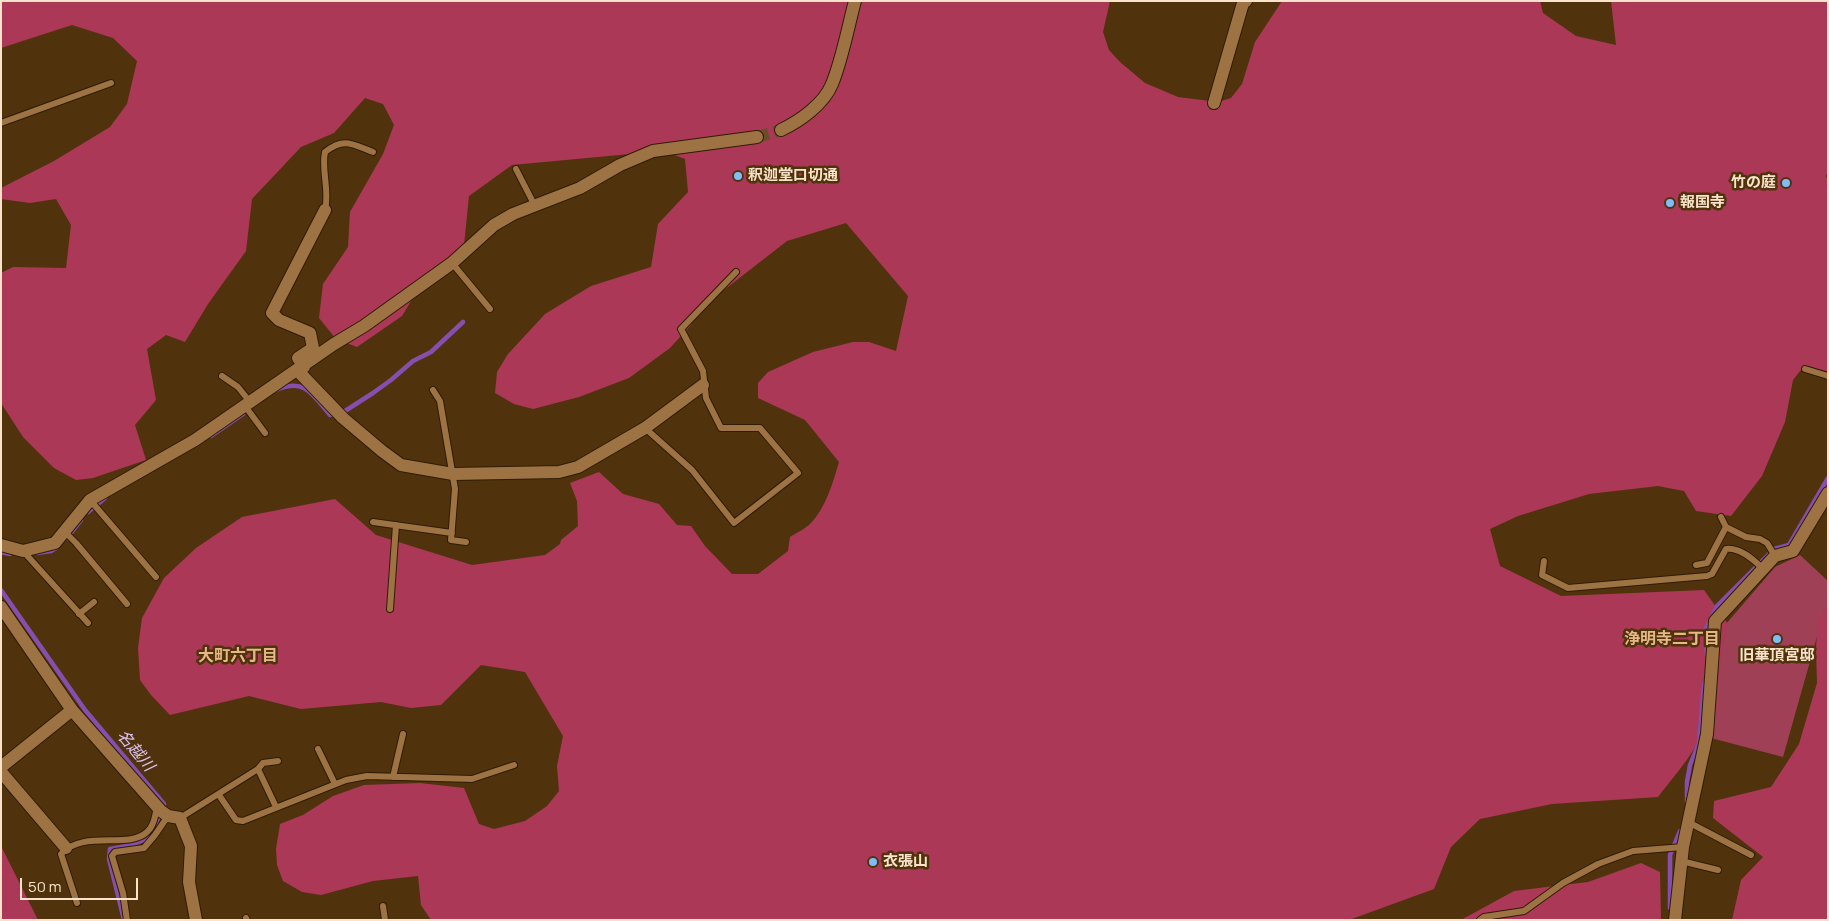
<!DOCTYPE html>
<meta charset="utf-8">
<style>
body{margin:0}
#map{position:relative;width:1829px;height:921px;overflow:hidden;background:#50330d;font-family:Manrope,sans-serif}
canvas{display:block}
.frame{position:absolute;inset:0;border:2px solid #fae3ca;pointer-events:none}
.scale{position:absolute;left:20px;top:878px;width:118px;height:22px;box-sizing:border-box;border:2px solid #fae3ca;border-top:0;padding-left:6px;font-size:15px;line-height:18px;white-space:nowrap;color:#fae3ca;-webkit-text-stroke:4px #50330d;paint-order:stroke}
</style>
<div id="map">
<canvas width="1829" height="921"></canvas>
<div class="frame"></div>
<div class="scale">50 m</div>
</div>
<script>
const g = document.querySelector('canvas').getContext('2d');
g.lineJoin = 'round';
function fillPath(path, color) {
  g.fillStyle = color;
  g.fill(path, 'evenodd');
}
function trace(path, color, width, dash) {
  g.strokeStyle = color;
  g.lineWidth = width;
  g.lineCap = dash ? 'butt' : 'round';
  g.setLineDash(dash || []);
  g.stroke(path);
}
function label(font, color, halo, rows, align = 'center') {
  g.font = font + ' Manrope,"Noto Sans JP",sans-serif';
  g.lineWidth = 5;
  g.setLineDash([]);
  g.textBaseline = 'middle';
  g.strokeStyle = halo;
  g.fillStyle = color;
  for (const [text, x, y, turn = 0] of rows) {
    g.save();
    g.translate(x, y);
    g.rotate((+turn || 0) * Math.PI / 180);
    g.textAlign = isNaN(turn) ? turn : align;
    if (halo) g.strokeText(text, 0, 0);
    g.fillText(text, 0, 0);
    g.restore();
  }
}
const green = new Path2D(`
 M1800 555 1828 581V611L1820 626 1783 757 1711 738 1720 631 1775 567Z`);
const forest = new Path2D(`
 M1 1H1110L1103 32 1109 50 1120 62 1145 83 1178 97 1218 102 1231 98 1242 84 1255 42 1282 1H1540L1543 13 1576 36 1616 45 1611 1H1828V171L1826 176 1828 181V372L1804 366 1793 380 1785 422 1762 476 1731 516 1696 511 1684 491 1658 486 1589 494 1518 516 1490 529 1500 566 1561 596 1704 590 1728 624C1719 663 1717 709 1697 744 1686 763 1671 780 1658 797L1552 804 1480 819 1451 847 1434 889 1349 920H431L421 905 418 876 373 881 321 895 302 892 283 881 277 865 276 849 280 824 303 815 333 796 364 785 420 783 464 788 479 824 494 829 525 821 547 806 559 791 557 766 563 736 525 672 481 665 441 705 411 708 381 702 301 709 249 696 170 715 151 695 140 680 138 648 142 618 164 578 196 548 242 517 335 499 376 535 472 565 545 555 560 544 561 540 578 526 577 501 570 483 599 472 623 494 659 504 677 525 691 526 705 546 732 574H758L788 551 790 537C796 533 805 529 810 524 826 508 833 482 839 462L805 420 758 398V383L768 372 813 352 853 342H869L896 351 908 296 846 223 787 241 706 304 691 325 670 348 629 378 579 397 533 409 514 404 495 393 497 372 508 354 545 314 591 286 651 267 658 224 688 192 685 159 652 146 630 154 512 165 469 196 464 245 428 273 402 316 357 347 336 339 319 318 323 284 348 247 350 212 383 154 394 125 383 104 365 98 334 133 301 147 252 199 246 251 208 304 185 342 166 335 147 349 156 400 135 425 146 460 93 478 76 480 54 468 23 437 1 403V273L13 267 66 268 71 225 56 199 30 203 1 199V188L54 161 110 127 127 104 137 61 113 38 72 25 1 48Z
 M1828 605V920H1732L1741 880 1763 857 1713 818 1714 801 1771 787 1799 744 1817 683 1816 648 1818 618Z
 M1 846 38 920H1Z
 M1641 863 1660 872 1661 920H1461L1514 891 1588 882Z`);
const stream = new Path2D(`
 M276 390C305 377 313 395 330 415L345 411 373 393 391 380 413 361 431 352 463 322
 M211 436 243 414
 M88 512 105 498
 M67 538 81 520
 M1 552 10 554
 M37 553 51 551 56 548
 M1 590 85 710 164 804 150 837 132 845 110 849 109 859 124 920
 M1707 654 1705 631 1717 606 1774 549 1789 545 1828 478
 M1687 802V782L1690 765 1699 743 1704 684
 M1670 908V855L1680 831`);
const streetTunnel = new Path2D(`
 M757 137 781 130`);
const lane = new Path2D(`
 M1 123 111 83
 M516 169 535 206
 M325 210C330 190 321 171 325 152 344 137 352 144 373 152
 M452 263 490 309
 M1805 369 1828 376
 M222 376 238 387 250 402
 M433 390 440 401 455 489 451 540 466 542
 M245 406 265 433
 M645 428 692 470 734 523 798 473 760 428H721L706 398 703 371 681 329 736 272
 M90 500 156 577
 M1721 517 1726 527 1746 537 1760 539 1767 543 1775 556
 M373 522 452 533
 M64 531 76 543 127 604
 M23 551 88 623
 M1544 561 1542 575 1568 588 1707 576 1712 574 1726 549C1740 547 1754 560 1763 569
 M1696 565 1707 563 1726 527
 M390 609 396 525
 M79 614 94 602
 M318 749 335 784
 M258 769 276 807
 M393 777 403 734
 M219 795 236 820 243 821 346 780 367 776 472 779 514 765
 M180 818 258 769 263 763 278 761
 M1688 822 1751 855
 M1681 861 1718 870
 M77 903 61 854C84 829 128 850 147 832 154 826 155 816 157 807
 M383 906 385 920
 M246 918 247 920
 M127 920 123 893 112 856 115 852 144 848 155 835 168 816
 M1480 920 1484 917 1524 911 1563 883 1598 864 1633 851 1683 847`);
const street = new Path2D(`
 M1214 103 1243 3 1246 1
 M781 130C800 121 824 104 832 84 842 60 848 27 855 1
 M304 367 298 358 313 348 310 333 279 320 272 313 325 210
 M298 371 343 418 382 451 401 465 453 474 559 472 578 467 645 428 703 385
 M1 545 23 551 55 543 90 500 195 440 334 344 364 326 452 263 494 225 513 214 580 188 620 165 653 151 757 137
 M1 607 72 710 161 811 168 816 180 818 191 846 189 882 196 920
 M1 767 72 710
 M1 772 66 848
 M1675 920 1683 847 1707 734 1715 621 1775 556 1793 551 1828 493`);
const markers = [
 [738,176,5,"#7fbdf9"],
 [1786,183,5,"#7fbdf9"],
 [1670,203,5,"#7fbdf9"],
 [1777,639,5,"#7fbdf9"],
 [873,862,5,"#7fbdf9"]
];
const poiNames = [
 ["釈迦堂口切通",748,176],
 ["竹の庭",1776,183,"right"],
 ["報国寺",1680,203],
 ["旧華頂宮邸",1777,656,"center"],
 ["衣張山",883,862]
];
const neighbourhoodNames = [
 ["浄明寺二丁目",1672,640],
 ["大町六丁目",238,657]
];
const waterNames = [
 ["名越川",135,751,50]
];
fillPath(green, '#9f4056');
fillPath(forest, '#ac3857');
trace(stream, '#864faf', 4.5);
trace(streetTunnel, '#6a4d29', 12, [12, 6]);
trace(lane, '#301c03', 8);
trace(street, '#301c03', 14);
trace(lane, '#9d7344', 6);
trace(street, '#9d7344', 12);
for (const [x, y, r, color] of markers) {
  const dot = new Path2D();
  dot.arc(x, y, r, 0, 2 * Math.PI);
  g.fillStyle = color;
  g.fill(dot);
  trace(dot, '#50330d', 2);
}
label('bold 15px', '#fae3ca', '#50330d', poiNames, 'left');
label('bold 16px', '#e5b887', '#50330d', neighbourhoodNames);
label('italic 16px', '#dcc2f3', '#50330d', waterNames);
</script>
